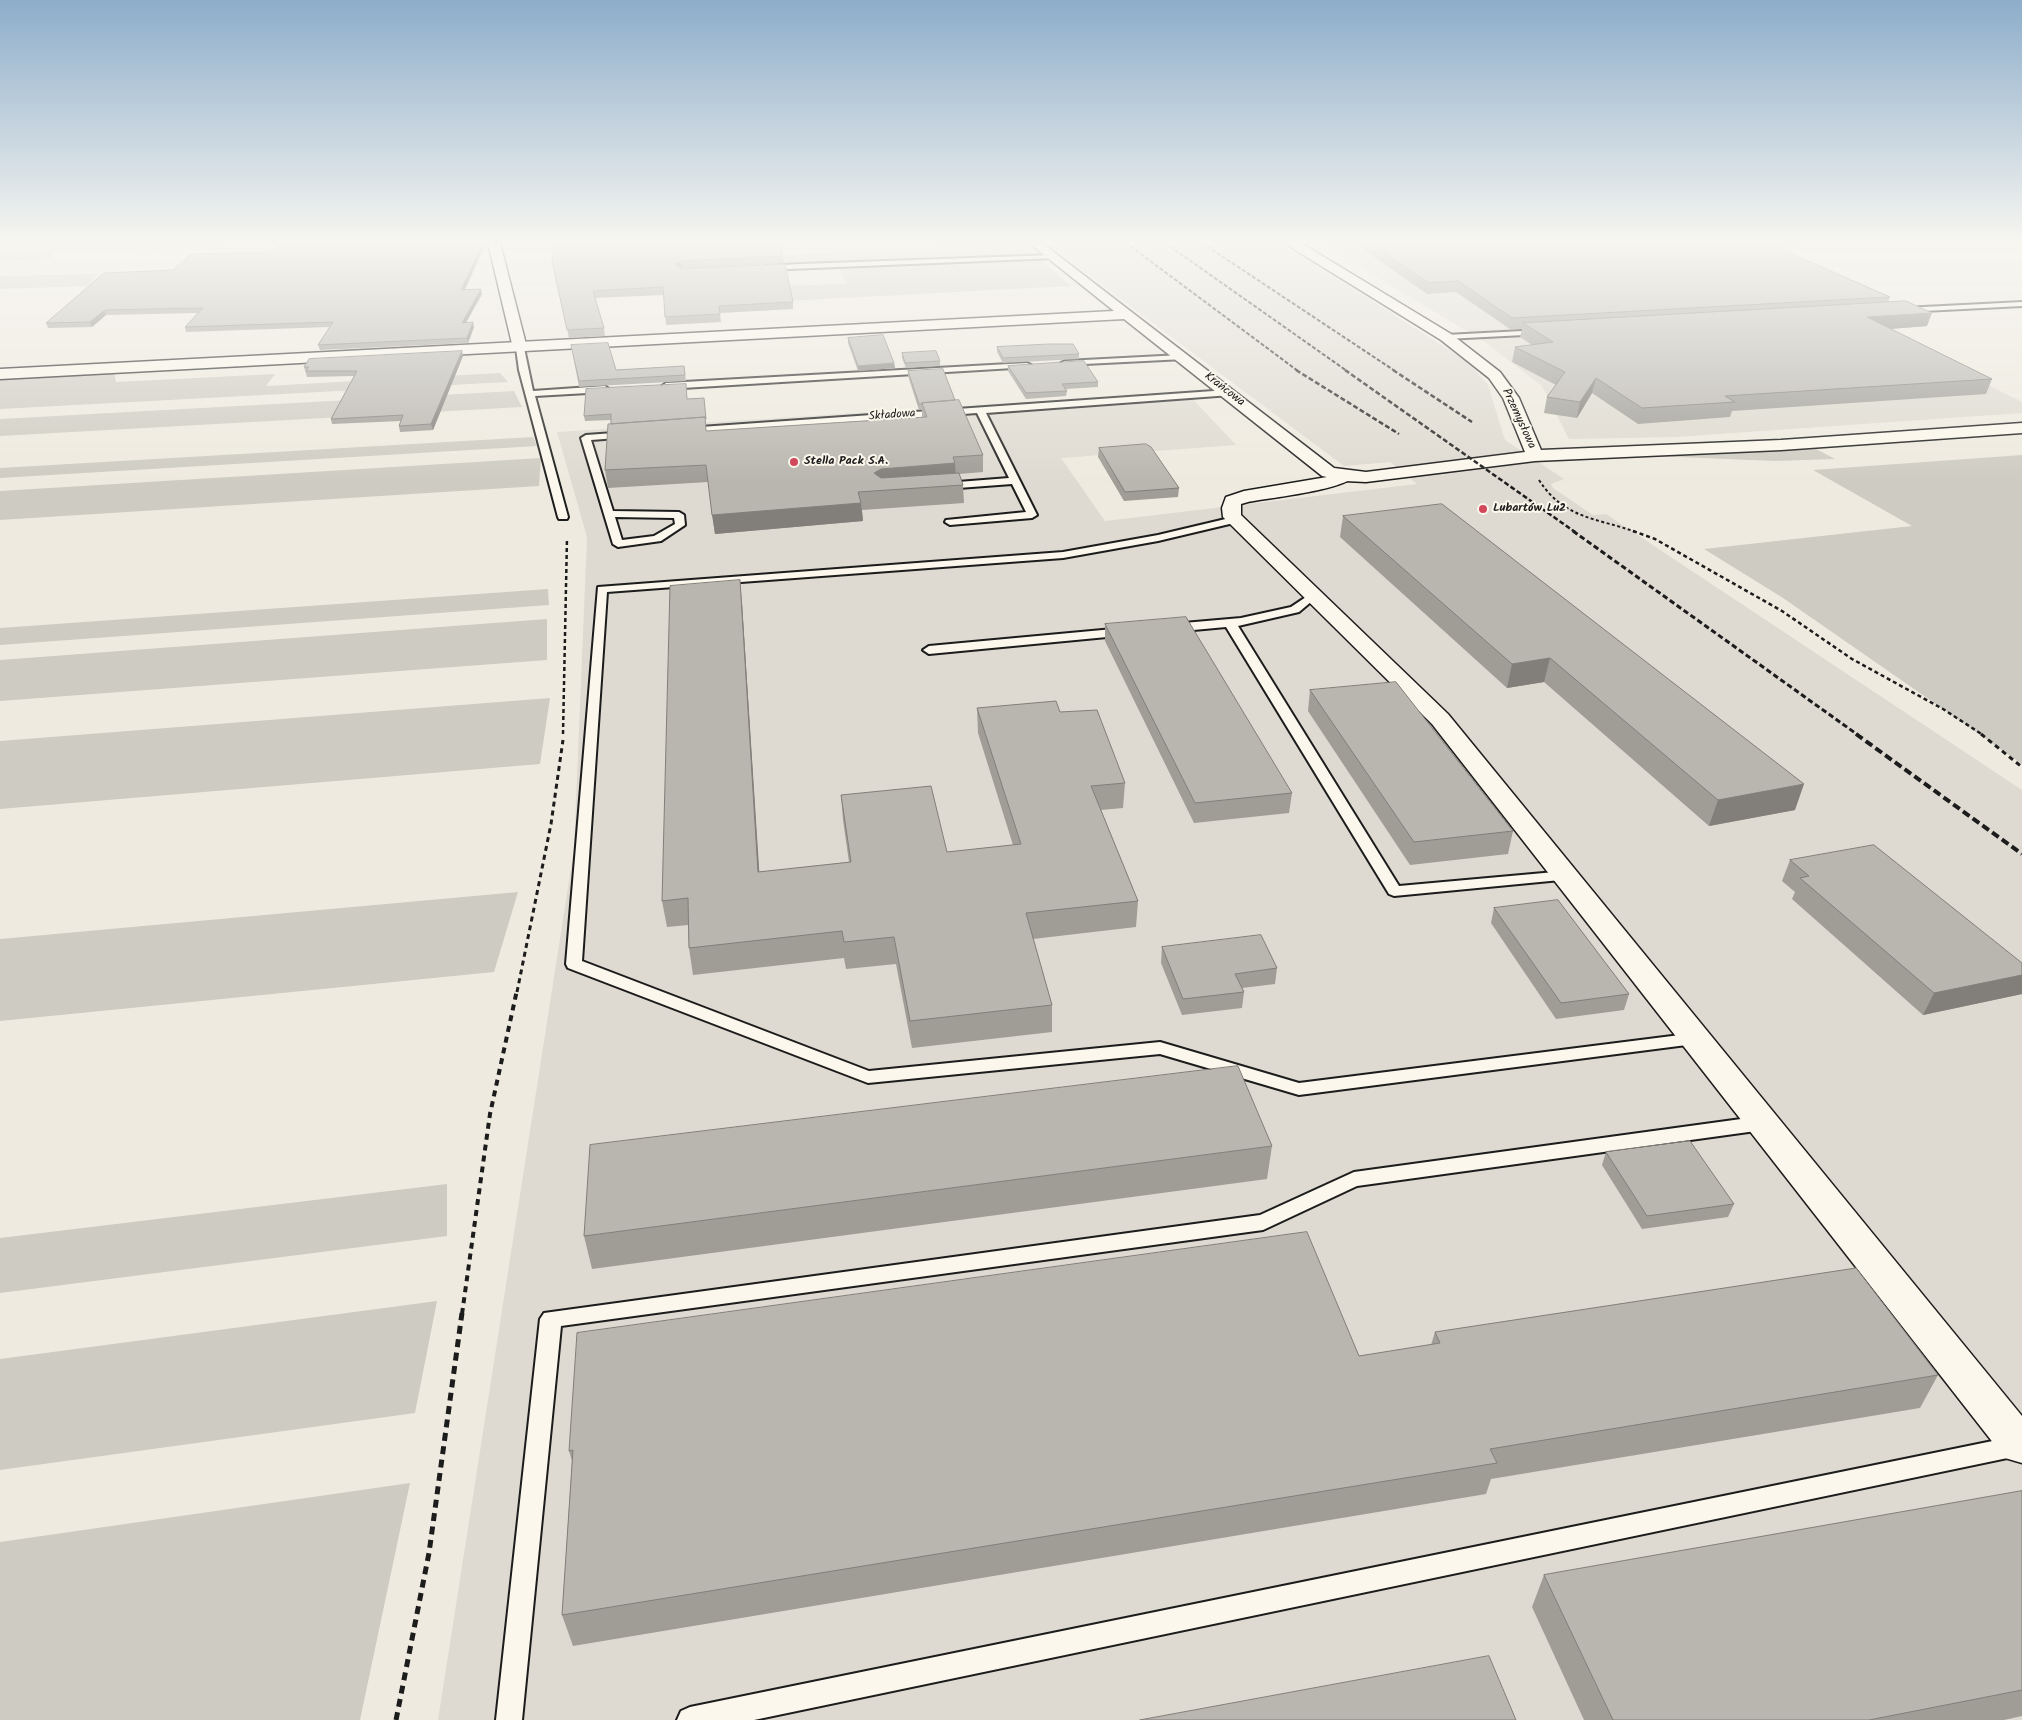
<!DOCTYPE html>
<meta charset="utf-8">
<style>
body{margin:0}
canvas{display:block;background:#eeeadf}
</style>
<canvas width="2022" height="1720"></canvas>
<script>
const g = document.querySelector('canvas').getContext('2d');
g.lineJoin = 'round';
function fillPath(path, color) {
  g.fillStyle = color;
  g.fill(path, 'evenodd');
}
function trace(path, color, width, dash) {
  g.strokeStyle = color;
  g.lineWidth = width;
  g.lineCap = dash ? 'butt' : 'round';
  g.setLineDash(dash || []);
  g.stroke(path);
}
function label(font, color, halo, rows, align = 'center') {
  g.font = font + ' Kalam,sans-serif';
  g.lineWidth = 4;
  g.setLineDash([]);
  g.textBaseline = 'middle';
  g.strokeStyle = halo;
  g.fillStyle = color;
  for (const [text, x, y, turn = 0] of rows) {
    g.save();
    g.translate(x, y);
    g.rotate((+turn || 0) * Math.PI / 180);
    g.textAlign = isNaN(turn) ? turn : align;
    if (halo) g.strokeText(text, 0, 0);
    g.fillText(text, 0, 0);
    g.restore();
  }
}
const built = new Path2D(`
 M1046 243H1281L1468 362 1488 385 1505 440 1564 479 1551 484 1553 488 1593 515 1606 514 2022 790V1720H438L574 849 587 537 557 432 1186 392 1236 445 1061 458 1105 521 1417 484 1390 462 1344 466Z
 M1320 243H1883L1779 249 1905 308 1842 311 2022 402V413L1675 437 1569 439 1542 386 1485 342Z`);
const green = new Path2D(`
 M0 243H316L51 253 49 259 0 261Z
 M996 243H1020L1071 286 766 302 771 286 846 284 837 262 715 269 711 259Z
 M98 274 88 286 0 289V276Z
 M114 372 116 382 275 374 266 386 500 373 508 382 0 409V377Z
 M514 391 522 407 0 436V419Z
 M533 437 537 446 0 478V468Z
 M1816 449 1835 459 1775 461 1654 456Z
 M2022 455V764L1783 598 1704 549 1912 526 1813 470Z
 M541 458 539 486 0 520V491Z
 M548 589 549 605 0 645V628Z
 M547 619V660L0 701V660Z
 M550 698 540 764 0 809V741Z
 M518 892 494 972 0 1021V939Z
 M447 1184V1236L0 1293V1238Z
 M437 1301 415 1413 0 1470V1359Z
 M410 1483 360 1720H0V1542Z`);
const pathFar4 = new Path2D(`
 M1539 480C1564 519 1597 518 1636 532`);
const pathFar3 = new Path2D(`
 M1633 531 1655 539 1782 611 1852 659 1943 709 1983 735
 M563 734 567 538`);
const pathFar2 = new Path2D(`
 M1981 734 2022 767
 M517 992 551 824 563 740`);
const pathFar1 = new Path2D(`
 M462 1314 490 1114 517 990`);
const path = new Path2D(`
 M396 1720 429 1553 462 1313`);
const service = new Path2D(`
 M1054 255 1056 258 765 270 762 268 765 266 801 264Z
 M2022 302V306L1904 312 1900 310 1904 308Z
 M1541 330H1544V334L1446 339 1442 337 1446 335Z
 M520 346 524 348 533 391 605 386 609 389 605 392 535 396 568 517 567 519H559L558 517 519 370 516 348Z
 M1181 355 1185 357 1184 359 1065 365 1061 363 1065 361Z
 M1027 363 1031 365 1030 367 666 389 662 386 666 383Z
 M1228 390 1231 391V395L986 413 1037 515 1032 518 950 525 945 522 946 520 1026 512 1012 484 945 489 940 486 945 483 1009 478 977 413 686 434 681 431 686 428Z
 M628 432 633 435 631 437 591 440 613 511 679 512 684 515 685 525 661 541 618 547 613 544 581 438 586 435ZM615 517 674 518 675 524 654 536 622 540Z
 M1234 517 1239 520 1238 522 1158 541 1063 558 607 592 582 961 869 1071 1160 1042 1299 1083 1696 1033 1702 1035 1705 1039 1702 1043 1299 1095 1160 1054 868 1083 568 968 566 964 598 587 1063 552 1158 535Z
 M1312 593 1318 596 1299 612 1238 626 1399 886 1566 871 1571 873 1574 876 1571 879 1394 896 1389 894 1226 627 1172 632 1166 628 1172 624 1241 618 1291 607Z
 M1124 628 1128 629V635L929 654 923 650 929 646Z
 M1763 1116 1770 1118 1772 1123 1770 1128 1763 1130 1357 1186 1263 1230 561 1326 522 1720H496L540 1319 544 1313 1260 1215 1354 1172Z
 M2022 1435V1455L754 1720H677L681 1711 690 1707Z`);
const minor = new Path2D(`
 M488 243H500L527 348 525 351H515L513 348Z
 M1345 471 1351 472 1354 476C1344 490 1268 498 1248 502L1241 504V515L1448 714 2022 1416V1463L2005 1458 1432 724 1223 517 1222 508 1226 497 1244 491 1327 477Z`);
const tertiary = new Path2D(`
 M1029 243H1042L1334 468 1366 472 1525 452 1503 398 1489 378 1441 340 1289 246 1287 243H1301L1451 334 1500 372 1519 398 1541 450 1781 440 2022 423V433L1781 450 1535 461 1366 482 1345 481 1322 476 1124 319 0 379V369L1114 311Z`);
const railFar3 = new Path2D(`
 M1126 243 1298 371
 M1165 243 1347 371
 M1202 243 1395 371`);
const railFar2 = new Path2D(`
 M1296 370 1399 434
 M1345 370 1575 532
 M1393 370 1472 422`);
const railFar1 = new Path2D(`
 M1573 531 1858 735`);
const rail = new Path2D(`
 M1856 734 2022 854`);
const wall = new Path2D(`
 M281 243H486L465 290 482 294 466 322 474 327 468 343 320 350 318 345 330 327 186 332 185 327 198 313 106 315 92 327 48 328 46 323 173 270 272 252Z
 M555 243H806L781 245 784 263 681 269 793 302V309L720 313 721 322 666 325 664 295 595 298 604 328 605 336 569 338 554 268Z
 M1354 243H1767L1890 297 1888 302 1927 326 1891 329 1992 379 1986 394 1732 411 1730 417 1638 424 1592 393 1577 418 1544 413 1547 397 1556 385 1512 362 1515 347 1532 345 1520 337 1522 329H1510L1456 292 1427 294Z
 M848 338 894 363 895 368 858 371 848 343Z
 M571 345 616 370 684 366 686 381 579 387Z
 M997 347 1079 354V359L1003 363 997 352Z
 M902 353 940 361V366L906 368 902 358Z
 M463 356 433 430 400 432 399 426 401 421 332 424 331 419 354 376 307 377 304 367Z
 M1008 366 1098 382V387L1066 389 1067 391 1066 396 1026 399 1008 371Z
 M908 371 955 400 983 455V472L959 474 963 485 964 503 862 510 863 521 715 534 708 482 608 488 605 470 611 420 585 421 584 416 687 399 704 398 706 431 922 417V410H919L908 376Z
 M1099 448 1179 488 1178 497 1124 501 1098 457Z
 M1343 516 1795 810 1709 826 1544 682 1507 688 1340 537Z
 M742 603 759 872 849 862 843 820 841 795 947 852 1013 845 978 733 977 708 1060 712 1125 783 1123 808 1101 810 1138 901 1136 927 1033 939 1052 1005V1032L912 1048 896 964 846 969 844 958 693 975 689 948 688 925 667 927 662 901Z
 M1105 624 1292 793 1289 813 1194 823 1105 641Z
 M1310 690 1513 831 1508 854 1410 865 1308 711Z
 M1790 860 2022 963V994L1923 1015 1792 899 1795 892 1782 881Z
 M1494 908 1629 994 1624 1010 1556 1019 1491 923Z
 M1162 947 1277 968 1275 984 1242 988 1244 992 1242 1008 1182 1015 1161 963Z
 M1272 1146 1267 1179 592 1269 584 1236Z
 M1606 1152 1734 1204 1728 1217 1642 1229 1602 1165Z
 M1435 1332 1938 1375 1920 1408 1491 1479 1486 1494 573 1646 562 1615 572 1461 569 1451 1359 1356 1431 1345Z
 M2022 1491V1716L2004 1720H1584L1532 1607 1544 1575Z`);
const shadedWall = new Path2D(`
 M483 243H486L462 295 461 290Z
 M681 261 682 268 676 271 675 264Z
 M481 289 482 294 463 328 462 323Z
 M105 310 106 315 92 327 90 322Z
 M1932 313 1927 326 1863 331 1867 317Z
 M473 322 474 327 468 343 467 338Z
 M462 351 463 356 433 430 431 424Z
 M894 363 895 368 858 371V366Z
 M1596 378 1592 393 1577 418 1580 402Z
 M955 463 956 480 882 486 874 473 881 469Z
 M861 503 863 521 715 534 712 515Z
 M740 580 742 603 761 898 758 872Z
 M1550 658 1544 682 1507 688 1512 664Z
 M1804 784 1795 810 1709 826 1718 800Z
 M2022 975V994L1923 1015 1934 993Z`);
const building = new Path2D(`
 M281 243H483L461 290 481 289 462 323 473 322 467 338 318 345 333 322 185 327 203 308 105 310 90 322 46 323 104 273 173 270 191 254 272 252Z
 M555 243H780L783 256 681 261 675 264 681 269 785 264 793 302 719 306 720 314 665 317 663 287 593 291 604 328 567 330 552 261Z
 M1370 243H1767L1890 297 1512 318 1458 281 1429 283Z
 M1906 301 1932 313 1867 317 1992 379 1725 396 1735 402 1642 408 1596 378 1580 402 1547 397 1565 372 1515 347 1553 342 1523 323Z
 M883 335 894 363 858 366 848 338Z
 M608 343 616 370 684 366 685 375 579 381 571 345Z
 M1049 344H1073L1079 354 1003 358 997 347Z
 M462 351 431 424 399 426 403 415 331 419 357 371H306L309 367H304L309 359Z
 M936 351 940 361 905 363 902 353Z
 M1084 361 1098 382 1062 384 1067 391 1026 393 1008 366Z
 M943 369 955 400 922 403V404H919L908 371Z
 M686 384 687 399 704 398 706 419 705 417 611 424V414L584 416 586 389Z
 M959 400 983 455 953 457 955 463 881 469 874 473 881 478 959 473 963 485 858 492 861 503 712 515 706 465 605 470 608 424 705 417 706 431 927 417 922 403Z
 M1146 444 1151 447 1179 488 1125 492 1099 448Z
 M1442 504 1804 784 1718 800 1550 658 1512 664 1343 516Z
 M740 580 758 872 851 862 841 795 931 786 947 852 1021 844 977 708 1056 701 1060 712 1097 710 1125 783 1091 786 1138 901 1026 913 1052 1005 910 1021 894 937 844 942 842 931 689 948 688 898 662 901 670 586Z
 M1186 617 1292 793 1195 803 1105 624Z
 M1396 682 1513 831 1414 842 1310 690Z
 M1874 845 2022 963V975L1934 993 1800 878 1809 876 1790 860Z
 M1558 900 1629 994 1561 1003 1494 908Z
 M1261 935 1277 968 1235 974 1244 992 1183 999 1162 947Z
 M1238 1066 1272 1146 584 1236 590 1145Z
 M1690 1141 1734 1204 1647 1216 1606 1152Z
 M1307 1232 1359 1356 1440 1343 1435 1332 1856 1268 1938 1375 1490 1449 1497 1463 562 1615 573 1450 569 1451 577 1333Z
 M2022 1491V1690L1869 1720H1613L1544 1575Z
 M1489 1656 1516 1720H1140Z`);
const markers = [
 [794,462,5,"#d1495b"],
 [1483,509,5,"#d1495b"]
];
const farStreetnames = [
 ["Krańcowa",1224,390,38],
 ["Składowa",892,416,-4],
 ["Przemysłowa",1518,419,65]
];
const farPoinames = [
 ["Stella Pack S.A.",804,462],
 ["Lubartów Lu2",1493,509]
];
fillPath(built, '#dedad1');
fillPath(green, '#ceccc2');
trace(service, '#1c1c1c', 4);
trace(minor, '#1c1c1c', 3);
trace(tertiary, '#1c1c1c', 3);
trace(pathFar4, '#1c1c1c', 2, [3, 2.5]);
trace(pathFar3, '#1c1c1c', 2.5, [4, 3]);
trace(pathFar2, '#1c1c1c', 3, [5, 4]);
trace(pathFar1, '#1c1c1c', 4, [6, 5]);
trace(path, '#1c1c1c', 5, [8, 5.5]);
fillPath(service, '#fbf7ec');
fillPath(minor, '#fbf7ec');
fillPath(tertiary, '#fbf7ec');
trace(railFar3, '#1c1c1c', 2, [4, 2]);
trace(railFar2, '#1c1c1c', 2.5, [5, 2.5]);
trace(railFar1, '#1c1c1c', 3, [5.5, 3]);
trace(rail, '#1c1c1c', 4, [8, 4]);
fillPath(wall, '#9f9d96');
fillPath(shadedWall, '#827f7a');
fillPath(building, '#b9b6af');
trace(building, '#827f7a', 1);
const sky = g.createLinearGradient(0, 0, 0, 483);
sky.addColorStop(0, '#8dadca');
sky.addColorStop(0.5, '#f7f6f1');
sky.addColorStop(1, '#f7f6f100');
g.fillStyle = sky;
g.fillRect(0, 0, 2022, 483);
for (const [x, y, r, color] of markers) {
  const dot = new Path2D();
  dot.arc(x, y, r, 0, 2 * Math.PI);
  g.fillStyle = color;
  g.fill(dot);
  trace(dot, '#fbf7ec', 2);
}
label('12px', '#1c1c1c', '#fbf7ec', farStreetnames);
label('bold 12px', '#1c1c1c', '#fbf7ec', farPoinames, 'left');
</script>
